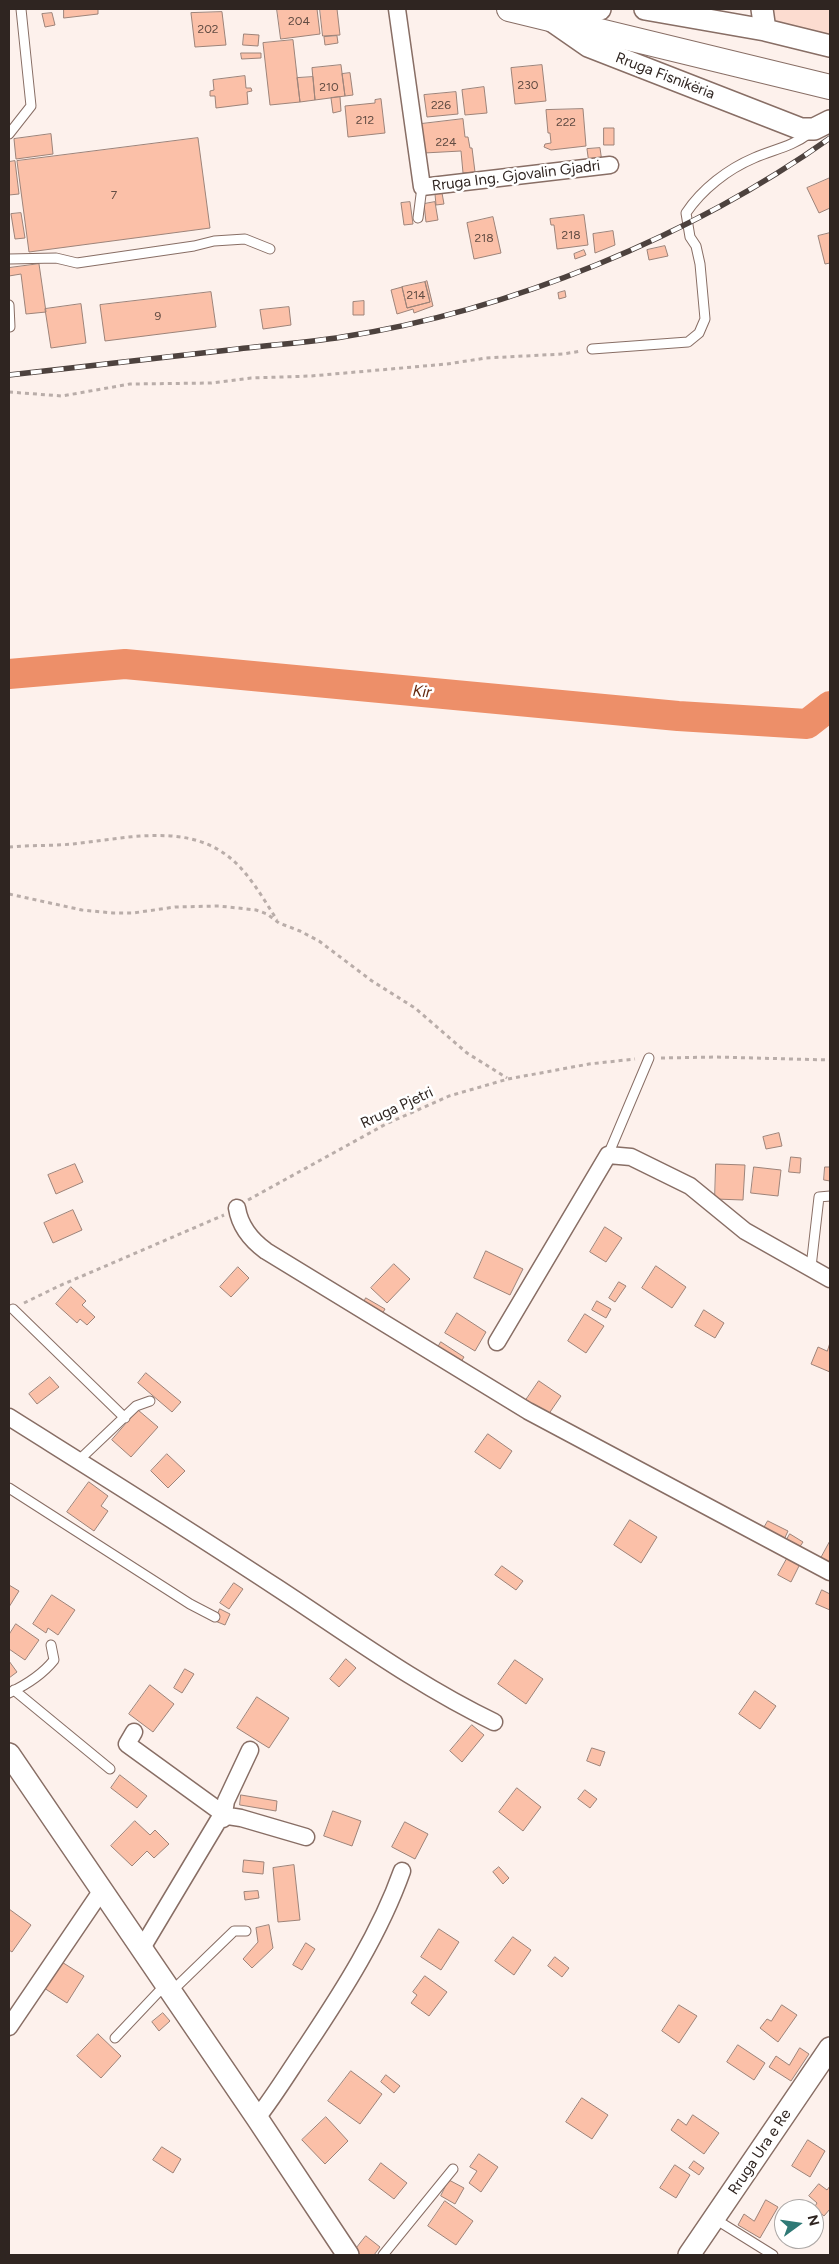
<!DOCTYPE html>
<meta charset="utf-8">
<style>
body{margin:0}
#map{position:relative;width:839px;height:2264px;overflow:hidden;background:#fdf1ec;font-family:Figtree,sans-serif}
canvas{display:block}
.frame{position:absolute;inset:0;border:10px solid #2f2521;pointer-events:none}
.north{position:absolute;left:774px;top:2199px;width:50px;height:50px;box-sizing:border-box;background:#fff;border:1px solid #aca8a6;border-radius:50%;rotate:76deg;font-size:14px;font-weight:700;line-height:20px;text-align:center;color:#2f2521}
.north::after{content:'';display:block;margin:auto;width:18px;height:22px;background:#2f7976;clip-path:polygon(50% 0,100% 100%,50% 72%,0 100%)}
</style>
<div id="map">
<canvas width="839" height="2264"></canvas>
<div class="frame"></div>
<div class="north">N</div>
</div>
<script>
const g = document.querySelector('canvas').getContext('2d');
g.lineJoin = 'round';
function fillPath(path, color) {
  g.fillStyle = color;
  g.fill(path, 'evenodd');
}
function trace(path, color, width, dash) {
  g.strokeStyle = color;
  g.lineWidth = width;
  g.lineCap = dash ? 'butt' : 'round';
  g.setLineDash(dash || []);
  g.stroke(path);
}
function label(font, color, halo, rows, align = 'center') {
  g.font = font + ' Figtree,sans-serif';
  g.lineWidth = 5;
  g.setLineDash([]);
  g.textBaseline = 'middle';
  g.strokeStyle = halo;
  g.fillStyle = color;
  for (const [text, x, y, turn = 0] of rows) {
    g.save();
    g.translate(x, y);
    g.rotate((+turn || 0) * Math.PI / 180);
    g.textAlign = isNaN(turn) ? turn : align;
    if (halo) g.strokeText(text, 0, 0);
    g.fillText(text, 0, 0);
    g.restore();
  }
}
const green = new Path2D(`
 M771 9H830V41L781 27 774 18Z`);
const river = new Path2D(`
 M9 674 125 664 678 716 807 724 830 706`);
const building = new Path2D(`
 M64 9H98V14L64 18Z
 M277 9H317L320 34 281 39Z
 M320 9H337L340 35 323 36Z
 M222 12 226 45 195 47 191 13Z
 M52 13 55 25 45 27 42 14Z
 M244 34 259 35 258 46 243 45Z
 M337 36 338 43 325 45 324 37Z
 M293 40 300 102 270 105 263 43Z
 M241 53H261V58L242 59Z
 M341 65 345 96 315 100 312 68Z
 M542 65 546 101 515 104 511 68Z
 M350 73 353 95 345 96 342 74Z
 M245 76 246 88H251L252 91 247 92 248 104 216 108 215 96H210V91L214 90 213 80Z
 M313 77 315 100 300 102 297 78Z
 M484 87 487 113 465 115 462 90Z
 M456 92 458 114 427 117 424 95Z
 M340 97 341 111 333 113 331 98Z
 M381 99 385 133 348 137 345 106 375 103V100Z
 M583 109 586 146 551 150 544 147 545 144 551 143 550 133H548L546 110Z
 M463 119 465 137H468L470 148H472L475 172 463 173 461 151 424 153 421 124Z
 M604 128H614V145H604Z
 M51 134 53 154 16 159 14 139Z
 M198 138 210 228 29 252 17 161Z
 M600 148 602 162 589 164 587 149Z
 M15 161 19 194 9 195V162Z
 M830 178V208L819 213 807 188Z
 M442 193 444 204 436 205 435 194Z
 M410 202 413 224 404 225 401 203Z
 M435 202 438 220 426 222 424 204Z
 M21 213 25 238 15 239 11 214Z
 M584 215 588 245 557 249 554 225H551L550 219Z
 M493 217 501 253 474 259 467 223Z
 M613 231 615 245 595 253 593 234Z
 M830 233V263L825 264 818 236Z
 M665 246 668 256 649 260 647 250Z
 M584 250 586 255 575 259 574 254Z
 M39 264 46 312 26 314 21 274 9 276V268Z
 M427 281 433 306 414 313 413 309 397 314 391 290 402 287 407 308 430 302 425 282Z
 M425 282 430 302 407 308 402 287Z
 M565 291 566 297 559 299 558 293Z
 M211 292 216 327 105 341 100 305Z
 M364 301V315H353V302Z
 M81 304 86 343 51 348 45 309Z
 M289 307 291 325 263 329 260 310Z
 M779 1133 782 1146 766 1149 763 1137Z
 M791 1157 801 1158 800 1173 789 1172Z
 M75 1164 83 1182 56 1194 48 1175Z
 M716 1164 745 1165 743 1200 715 1199Z
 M754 1167 781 1170 778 1196 751 1193Z
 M825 1167H830V1181L824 1180Z
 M73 1210 82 1230 53 1243 44 1223Z
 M605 1227 622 1238 606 1262 590 1252Z
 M486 1251 523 1269 510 1295 474 1278Z
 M394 1264 410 1279 387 1303 371 1288Z
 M656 1266 686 1287 672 1308 642 1288Z
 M238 1267 249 1278 231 1297 220 1287Z
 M619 1282 626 1286 615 1302 609 1298Z
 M71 1287 86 1301 82 1305 95 1317 87 1325 80 1319 77 1323 56 1304Z
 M366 1298 385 1309 381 1316 362 1306Z
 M597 1301 611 1309 606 1318 592 1310Z
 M704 1310 724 1323 715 1338 695 1326Z
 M457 1313 486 1332 475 1351 445 1333Z
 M585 1314 604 1326 586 1353 568 1341Z
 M441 1342 464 1357 459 1365 436 1351Z
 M830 1343V1372L811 1364 818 1347 827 1351Z
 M146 1373 181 1402 172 1412 138 1383Z
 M50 1377 59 1387 37 1404 29 1394Z
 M539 1381 561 1396 548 1415 526 1400Z
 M138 1410 158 1427 131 1457 112 1440Z
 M488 1434 512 1451 500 1469 475 1452Z
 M167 1454 185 1471 168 1488 151 1471Z
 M89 1482 108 1496 101 1506 108 1511 94 1531 67 1512Z
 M630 1520 657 1537 641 1563 614 1545Z
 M768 1521 788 1531 782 1544 761 1533Z
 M790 1534 803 1542 797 1551 785 1543Z
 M830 1541V1566L820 1560Z
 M789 1555 801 1562 791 1582 778 1575Z
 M502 1566 523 1581 516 1590 495 1575Z
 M234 1583 243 1589 229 1609 220 1603Z
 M9 1585 19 1591 9 1607Z
 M822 1590 830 1594V1610L816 1604Z
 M52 1595 75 1610 58 1635 48 1628 46 1633 33 1624Z
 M220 1609 230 1614 225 1625 215 1621Z
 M16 1624 39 1640 25 1660 9 1649V1635Z
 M346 1659 356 1668 339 1687 330 1679Z
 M515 1660 543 1679 526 1704 498 1684Z
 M9 1661 17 1672 9 1678Z
 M185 1669 194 1674 182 1693 174 1688Z
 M150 1685 174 1704 153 1732 129 1714Z
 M755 1691 776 1706 760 1729 739 1714Z
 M257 1697 289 1718 269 1748 237 1728Z
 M472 1725 484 1735 462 1762 450 1751Z
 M592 1748 605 1752 600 1766 587 1761Z
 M120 1775 147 1796 137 1808 111 1788Z
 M517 1788 541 1807 523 1831 499 1812Z
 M585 1790 597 1799 590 1808 578 1799Z
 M241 1795 277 1801 276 1811 240 1805Z
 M333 1811 361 1821 352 1846 324 1836Z
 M135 1821 150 1835 155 1830 169 1844 154 1858 147 1851 132 1866 111 1846Z
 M405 1822 428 1834 415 1859 392 1847Z
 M244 1860 264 1862 263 1874 243 1872Z
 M294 1865 300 1920 278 1922 273 1868Z
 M499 1867 509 1878 503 1884 493 1872Z
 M258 1891 259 1898 245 1900 244 1892Z
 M9 1909 31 1925 12 1952 9 1950Z
 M269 1925 273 1948 252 1968 243 1959 258 1942 256 1928Z
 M439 1929 459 1942 441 1970 421 1957Z
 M513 1937 531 1950 514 1975 495 1961Z
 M306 1943 315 1949 302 1970 293 1965Z
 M555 1957 569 1968 562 1977 548 1966Z
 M57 1959 84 1976 67 2003 41 1986Z
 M425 1976 447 1992 429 2016 411 2003 417 1995 413 1992Z
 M679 2005 697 2016 679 2043 662 2031Z
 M782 2005 797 2015 778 2042 760 2028 767 2019 771 2021Z
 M163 2013 170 2021 159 2031 152 2022Z
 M98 2034 121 2056 101 2078 77 2056Z
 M738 2045 765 2063 754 2080 727 2062Z
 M800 2048 809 2054 791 2081 769 2067 776 2056 789 2065Z
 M351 2071 382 2094 360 2124 328 2101Z
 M386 2075 400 2086 394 2093 381 2082Z
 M582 2098 608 2115 592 2139 566 2122Z
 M693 2115 719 2133 704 2154 671 2130 678 2119 686 2125Z
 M326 2117 348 2141 325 2164 302 2140Z
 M808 2140 825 2151 810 2177 792 2166Z
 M162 2147 181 2159 173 2173 153 2160Z
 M479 2154 498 2167 481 2192 469 2183 477 2171 470 2167Z
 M694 2161 704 2168 699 2175 689 2168Z
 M381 2163 407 2183 394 2199 369 2180Z
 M675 2165 690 2175 676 2198 660 2188Z
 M449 2180 464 2188 455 2204 441 2196Z
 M819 2184 827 2190 830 2186V2209L824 2216 814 2208 817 2203 809 2196Z
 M766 2200 778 2207 760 2238 738 2225 744 2214 754 2221Z
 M445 2201 473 2221 456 2245 428 2226Z
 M366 2236 380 2247 374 2255H351Z`);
const path = new Path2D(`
 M9 392 62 396 130 384 211 383 251 378 311 376 447 364 486 358 563 354 582 351
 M9 847C30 845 52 846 73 844 120 839 180 824 222 852 246 867 262 897 277 920
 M9 894 82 910 113 913H133L175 907 219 906 256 910 267 914 279 923 300 931 319 941 372 981 415 1008 467 1053 507 1078
 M661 1058 716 1057 830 1060
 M248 1200 386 1124 449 1096 508 1079 589 1064 635 1059
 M24 1303 59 1286 224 1215`);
const service = new Path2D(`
 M9 134 31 106 21 9
 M418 218 422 187
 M9 259 56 258 77 263 194 246 214 241 245 239 270 249
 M9 305 10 327
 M592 349 688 342 699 333 705 319 700 264 696 246 690 237 686 213C702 189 728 169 754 158 775 149 791 147 810 133
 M608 1155 649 1058
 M811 1267 819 1197 830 1196
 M13 1309 125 1418
 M78 1461 136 1406 150 1401
 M9 1488 190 1604 215 1617
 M14 1690 110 1769
 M9 1693C26 1685 42 1675 54 1660L51 1645
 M172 1991 234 1931H246
 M115 2038 166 1984
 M715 2219 773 2255
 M383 2255 453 2169`);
const minor = new Path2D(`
 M397 9 422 187 610 165
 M237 1208C240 1227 251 1240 266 1251L528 1411 830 1572
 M497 1342 608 1155 631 1157 690 1186 745 1231 830 1279
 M9 1417C98 1473 188 1529 276 1587 348 1634 417 1685 494 1722
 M134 1732 127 1744 218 1810 223 1819 226 1801 250 1750
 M142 1948 218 1821 228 1816 241 1818 306 1837
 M9 2027 102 1890
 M257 2118C275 2095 290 2070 307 2045 343 1991 380 1933 402 1871`);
const tertiary = new Path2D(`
 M645 9 765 30 830 46
 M762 9 765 30
 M552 21 588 46 801 129H814L830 121
 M552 21 600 9
 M9 1754 257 2118 348 2255
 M689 2255 830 2048`);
const secondary = new Path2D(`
 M509 9 830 87`);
const rail = new Path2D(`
 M9 375C82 367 156 358 229 350 267 345 305 343 342 337 510 311 692 236 830 138`);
const numberNames = [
 ["204",299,21],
 ["202",208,29],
 ["230",528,85],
 ["210",329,87],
 ["226",441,105],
 ["212",365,120],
 ["222",566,122],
 ["224",446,142],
 ["7",114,195],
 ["218",571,235],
 ["218",484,238],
 ["214",416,295],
 ["9",158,316]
];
const streetNames = [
 ["Rruga Fisnikëria",665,76,21],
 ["Rruga Ing. Gjovalin Gjadri",516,176,-7],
 ["Rruga Pjetri",397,1108,-25],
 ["Rruga Ura e Re",760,2152,-56]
];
const waterNames = [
 ["Kir",422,692,5]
];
fillPath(green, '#fcdcd0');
trace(river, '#ed8f69', 30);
fillPath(building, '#fbc0a8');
trace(building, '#9d8379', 1);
trace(service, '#886e65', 11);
trace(minor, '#886e65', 19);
trace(tertiary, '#886e65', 24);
trace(secondary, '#886e65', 26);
trace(path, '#b9ada9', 3, [4, 4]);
trace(service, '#fff', 9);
trace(minor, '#fff', 16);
trace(tertiary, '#fff', 21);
trace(secondary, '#fff', 24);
trace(rail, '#4d423e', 5.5);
trace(rail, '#fff', 4, [11]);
label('12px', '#624c43', null, numberNames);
label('15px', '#2f2521', '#fff', streetNames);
label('italic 16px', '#65290f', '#fff', waterNames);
</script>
